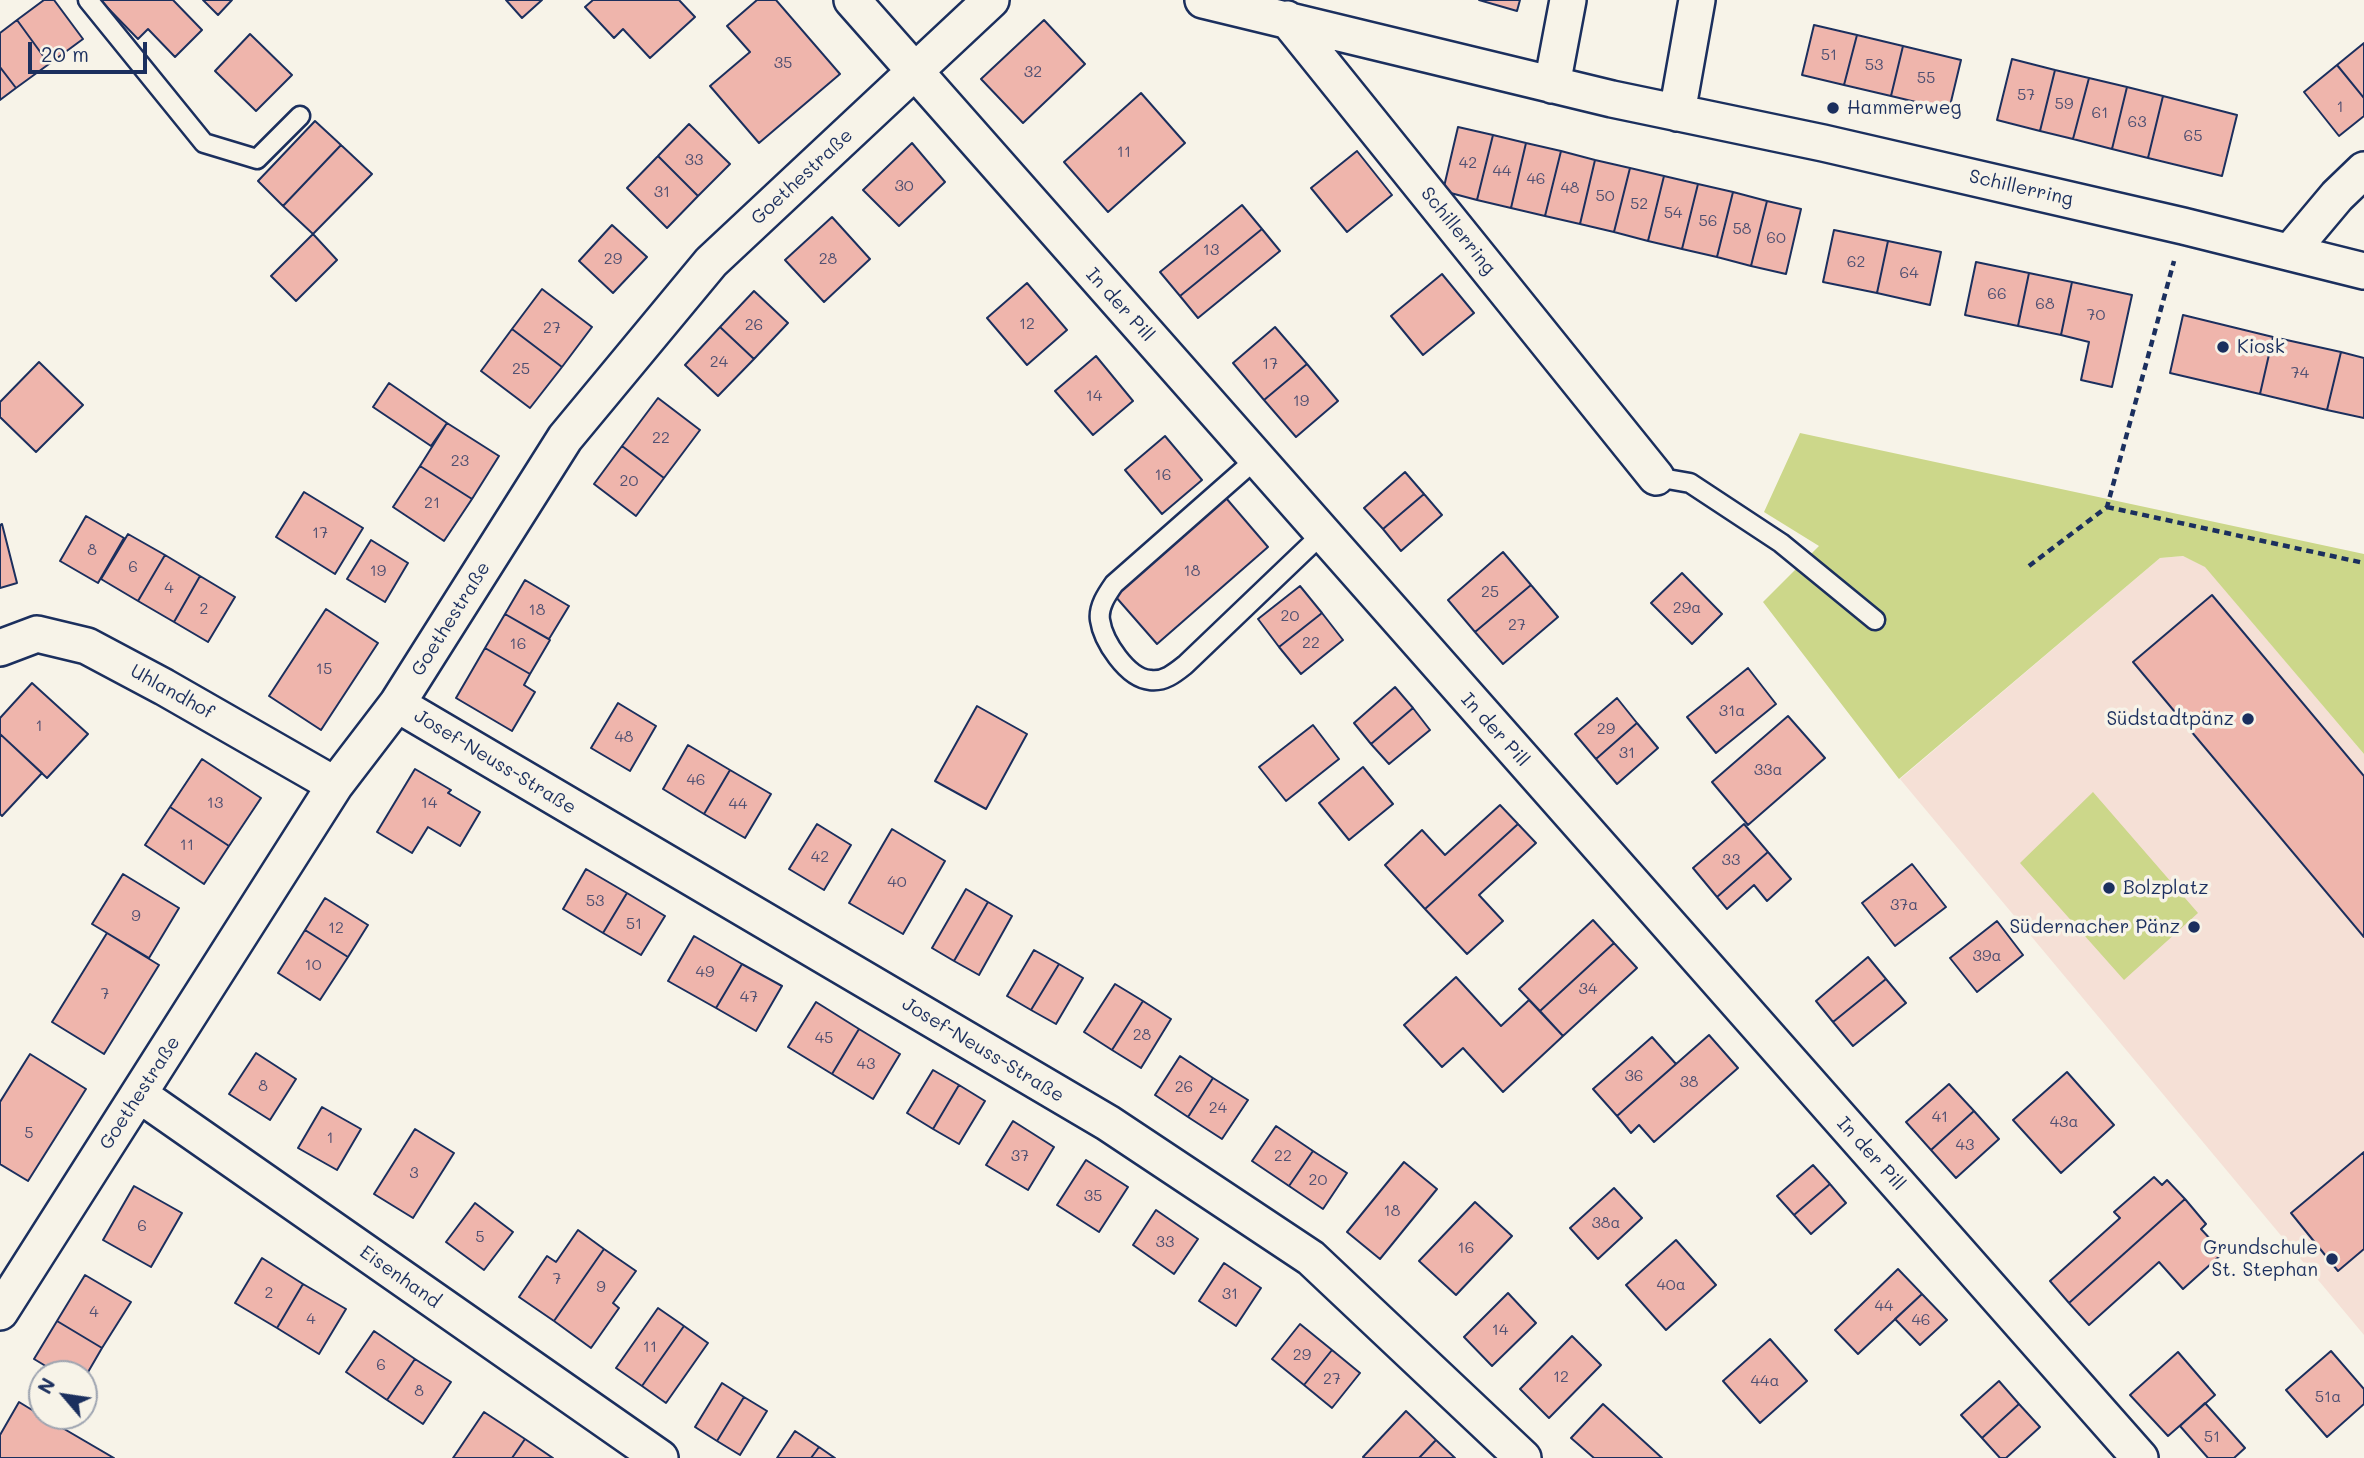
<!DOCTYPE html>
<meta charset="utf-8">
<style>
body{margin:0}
#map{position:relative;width:2364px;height:1458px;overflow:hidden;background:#f7f3e8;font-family:Mali,sans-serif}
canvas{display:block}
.north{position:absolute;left:28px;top:1360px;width:70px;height:70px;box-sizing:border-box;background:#f7f3e8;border:2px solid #9fa5b1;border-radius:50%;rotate:299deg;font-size:19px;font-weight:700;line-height:28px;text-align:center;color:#1b2f5e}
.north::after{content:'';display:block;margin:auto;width:24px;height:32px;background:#1b2f5e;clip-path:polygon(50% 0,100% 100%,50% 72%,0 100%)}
.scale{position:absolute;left:28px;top:42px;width:119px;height:32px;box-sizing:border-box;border:4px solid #1b2f5e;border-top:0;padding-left:9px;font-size:21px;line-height:24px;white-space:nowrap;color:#1b2f5e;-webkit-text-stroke:5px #f7f3e8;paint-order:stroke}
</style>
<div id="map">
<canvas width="2364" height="1458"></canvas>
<div class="north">N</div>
<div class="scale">20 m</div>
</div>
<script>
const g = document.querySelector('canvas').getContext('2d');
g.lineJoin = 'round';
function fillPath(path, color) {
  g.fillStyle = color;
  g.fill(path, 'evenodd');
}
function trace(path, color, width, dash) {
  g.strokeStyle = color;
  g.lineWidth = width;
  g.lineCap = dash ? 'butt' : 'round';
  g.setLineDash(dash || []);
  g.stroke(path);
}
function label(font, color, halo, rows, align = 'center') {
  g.font = font + ' Mali,sans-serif';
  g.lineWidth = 7;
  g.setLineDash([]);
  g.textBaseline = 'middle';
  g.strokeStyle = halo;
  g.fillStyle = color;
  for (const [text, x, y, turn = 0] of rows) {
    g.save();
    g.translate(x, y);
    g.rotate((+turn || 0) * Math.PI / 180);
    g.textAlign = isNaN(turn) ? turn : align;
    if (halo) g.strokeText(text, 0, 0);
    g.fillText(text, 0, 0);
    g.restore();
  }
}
const built = new Path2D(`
 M2183 556 2205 566 2364 754V1335L1900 779 2160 558Z`);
const green = new Path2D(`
 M1800 433 2364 554V754L2205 567 2183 556 2160 558 1899 779 1763 602 1819 546 1764 512Z
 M2093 792 2198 913 2124 980 2020 863Z`);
const building = new Path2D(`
 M44 0H54L83 39 49 64 17 20Z
 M100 0H173L202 30 175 57 148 29 138 39Z
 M203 0H232L218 15Z
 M506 0H542L522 18Z
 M593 0H679L695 17 650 58 623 29 614 38 585 7Z
 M757 0H776L840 74 759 143 710 86 750 52 727 26Z
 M1479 0H1520L1517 11Z
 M17 20 49 64 16 88 0 67V33Z
 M1044 20 1085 64 1023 123 981 79Z
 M1814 25 1857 35 1844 85 1802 75Z
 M250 34 292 75 256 111 215 71Z
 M1857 35 1903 46 1891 96 1844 85Z
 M2364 43V98L2337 65Z
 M1903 46 1961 60 1949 110 1891 96Z
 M2012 59 2055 70 2040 131 1997 120Z
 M2337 65 2364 98V116L2339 136 2304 92Z
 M0 67 16 88 0 100Z
 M2055 70 2089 78 2073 139 2040 131Z
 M2089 78 2127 87 2112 149 2073 139Z
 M2127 87 2163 96 2148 158 2112 149Z
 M1141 93 1185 143 1108 212 1064 162Z
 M2163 96 2237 115 2222 176 2148 158Z
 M315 121 341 145 283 206 258 181Z
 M689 124 730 164 698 196 658 156Z
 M1458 127 1493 135 1477 200 1443 191Z
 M1493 135 1526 143 1511 208 1477 200Z
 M912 143 945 182 899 226 863 190Z
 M1526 143 1561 151 1545 216 1511 208Z
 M341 145 372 174 313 234 283 206Z
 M1357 151 1392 195 1347 232 1311 188Z
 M1561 151 1595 160 1580 224 1545 216Z
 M658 156 698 196 667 228 627 188Z
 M1595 160 1630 168 1614 232 1580 224Z
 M1630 168 1664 176 1648 241 1614 232Z
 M1664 176 1698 184 1682 249 1648 241Z
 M1698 184 1733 192 1717 257 1682 249Z
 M1733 192 1767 201 1751 266 1717 257Z
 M1767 201 1801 209 1786 274 1751 266Z
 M1242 205 1262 229 1180 296 1160 272Z
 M832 217 870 259 824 302 785 260Z
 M612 225 647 257 613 293 579 261Z
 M1262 229 1280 251 1198 318 1180 296Z
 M1834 230 1888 241 1877 293 1823 282Z
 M313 234 337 260 296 301 271 276Z
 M1888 241 1941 252 1930 305 1877 293Z
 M1976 262 2029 273 2018 326 1965 315Z
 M2029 273 2072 282 2061 335 2018 326Z
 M1442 274 1474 313 1423 355 1391 316Z
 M2072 282 2132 295 2112 387 2081 380 2089 342 2061 335Z
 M1027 283 1067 330 1027 365 987 318Z
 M542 289 592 327 562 367 512 329Z
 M754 291 788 323 754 359 720 327Z
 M2183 315 2273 337 2260 394 2170 373Z
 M720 327 754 359 718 396 685 365Z
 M1275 327 1307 364 1264 400 1233 363Z
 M512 329 562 367 530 408 481 371Z
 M2273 337 2341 352 2327 410 2260 394Z
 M2341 352 2364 358V418L2327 410Z
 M1096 356 1133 401 1093 435 1055 391Z
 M39 362 83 405 36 452 0 417V402Z
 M1307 364 1338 401 1296 437 1264 400Z
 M389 383 447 423 431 446 373 407Z
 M658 398 700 430 664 478 622 446Z
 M447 423 499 456 472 499 420 466Z
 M1165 436 1202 480 1162 514 1125 470Z
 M622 446 664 478 636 516 594 484Z
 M420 466 472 499 444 541 393 507Z
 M1405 472 1424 494 1383 529 1364 508Z
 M304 492 363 528 335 574 276 537Z
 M1424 494 1442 515 1401 551 1383 529Z
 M1226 498 1268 547 1157 644 1115 596Z
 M86 516 124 538 98 583 60 561Z
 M2 524 17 583 0 588V525Z
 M128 534 165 555 138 601 101 579Z
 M371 540 408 563 385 602 347 579Z
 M1503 552 1531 585 1475 632 1448 600Z
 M165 555 200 576 174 622 138 601Z
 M1682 573 1722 614 1692 644 1651 603Z
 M200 576 235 597 208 642 174 622Z
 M525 580 569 606 549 639 505 614Z
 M1531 585 1558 617 1503 664 1475 632Z
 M1300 586 1322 613 1279 647 1258 619Z
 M2212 595 2364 776V937L2133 662Z
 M326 609 378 643 321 730 269 696Z
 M1322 613 1343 640 1301 674 1279 647Z
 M505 614 550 640 530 674 485 648Z
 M485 648 530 674 524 685 535 692 512 731 456 698Z
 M1748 668 1776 704 1716 753 1687 717Z
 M32 683 88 734 47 778 0 734V718Z
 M1395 687 1413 708 1371 744 1354 723Z
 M1617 698 1637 723 1596 759 1575 734Z
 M618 703 656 726 630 771 591 748Z
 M977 706 1027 734 986 809 935 781Z
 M1413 708 1430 730 1389 764 1371 744Z
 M1788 716 1825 758 1748 825 1712 782Z
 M1637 723 1658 748 1617 784 1596 759Z
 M1313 725 1339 759 1286 801 1259 767Z
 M0 734 42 773 2 816 0 814Z
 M688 745 730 770 704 814 663 789Z
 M202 759 261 798 229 846 170 807Z
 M1363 767 1393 804 1349 840 1319 803Z
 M415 769 451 790 448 793 480 812 460 846 428 827 412 853 377 832Z
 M730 770 771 794 745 838 704 814Z
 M1500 805 1518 824 1425 909 1385 865 1422 830 1445 855Z
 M170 807 229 846 204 884 145 845Z
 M817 824 851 845 824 890 789 869Z
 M1518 824 1536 843 1479 895 1503 921 1467 954 1425 909Z
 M1744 824 1768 852 1717 897 1693 868Z
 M892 829 945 861 903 934 849 903Z
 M1768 852 1791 879 1767 901 1754 885 1727 909 1717 897Z
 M1912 864 1946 907 1895 946 1862 903Z
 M586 869 627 893 603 933 563 909Z
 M123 874 179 908 149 958 92 924Z
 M966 889 988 902 954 961 932 948Z
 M627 893 665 916 641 955 603 933Z
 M325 898 368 925 348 957 305 930Z
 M988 902 1012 916 979 975 954 961Z
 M1593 920 1614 943 1540 1011 1519 989Z
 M1997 921 2023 955 1977 992 1950 958Z
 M305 930 348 957 320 1000 278 973Z
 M107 933 159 965 104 1054 52 1022Z
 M694 936 742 964 716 1008 668 981Z
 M1614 943 1637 968 1563 1036 1540 1011Z
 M1034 950 1059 964 1031 1010 1007 996Z
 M1868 957 1886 979 1833 1022 1816 1001Z
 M742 964 782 986 756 1031 716 1008Z
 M1059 964 1083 978 1056 1024 1031 1010Z
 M1456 977 1501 1026 1529 1000 1563 1036 1503 1092 1463 1048 1442 1067 1404 1025Z
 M1886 979 1906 1003 1853 1046 1833 1022Z
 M1115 984 1143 1001 1112 1050 1084 1032Z
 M1143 1001 1171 1019 1141 1068 1112 1050Z
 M816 1002 859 1029 832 1074 788 1047Z
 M859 1029 900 1054 873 1099 832 1074Z
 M1709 1035 1738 1068 1654 1142 1639 1125 1631 1133 1617 1116Z
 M1652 1037 1676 1064 1617 1116 1593 1089Z
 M256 1053 296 1079 270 1120 229 1094Z
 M30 1054 86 1089 28 1181 0 1164V1102Z
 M1180 1056 1213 1078 1188 1117 1155 1095Z
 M933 1070 959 1085 933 1129 907 1113Z
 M2067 1072 2114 1125 2061 1173 2013 1120Z
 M1213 1078 1248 1100 1222 1139 1188 1117Z
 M1949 1084 1974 1111 1931 1150 1906 1122Z
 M959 1085 985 1101 959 1144 933 1129Z
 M322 1107 361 1129 337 1170 298 1148Z
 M1974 1111 1999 1139 1956 1178 1931 1150Z
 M1013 1121 1054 1147 1028 1190 986 1165Z
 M1276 1126 1313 1151 1289 1186 1252 1161Z
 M415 1129 454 1153 413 1218 374 1194Z
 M1313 1151 1347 1173 1323 1209 1289 1186Z
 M2364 1152V1249L2338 1271 2291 1213Z
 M1086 1160 1128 1187 1099 1232 1057 1205Z
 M1404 1162 1437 1189 1380 1259 1347 1232Z
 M1813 1165 1830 1184 1794 1215 1777 1196Z
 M2154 1177 2162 1185 2167 1180 2185 1199 2069 1303 2050 1281 2120 1218 2114 1212Z
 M1830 1184 1846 1203 1811 1234 1794 1215Z
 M134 1186 182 1213 151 1267 103 1240Z
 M1614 1188 1642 1218 1598 1259 1570 1228Z
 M2185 1199 2206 1224 2201 1229 2223 1253 2183 1289 2159 1262 2089 1325 2069 1303Z
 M1475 1202 1512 1236 1456 1295 1419 1261Z
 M475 1203 513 1232 484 1270 446 1242Z
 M1156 1210 1198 1239 1174 1274 1133 1245Z
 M578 1230 604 1249 554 1321 519 1297 547 1256 556 1262Z
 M1676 1240 1716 1285 1666 1330 1626 1285Z
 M604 1249 636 1271 613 1303 619 1308 591 1348 554 1321Z
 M262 1258 303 1284 277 1328 235 1303Z
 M1224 1263 1261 1288 1236 1326 1199 1301Z
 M1898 1269 1922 1294 1858 1354 1835 1330Z
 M85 1275 131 1302 102 1348 57 1321Z
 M303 1284 346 1309 319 1354 277 1328Z
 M1508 1293 1536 1323 1492 1366 1464 1337Z
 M1922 1294 1947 1320 1920 1345 1895 1319Z
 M658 1308 684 1326 642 1386 616 1368Z
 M57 1321 102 1348 84 1379V1374H59L34 1359Z
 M1300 1324 1332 1350 1304 1385 1272 1359Z
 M684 1326 708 1343 666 1403 642 1386Z
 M374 1331 415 1359 387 1400 346 1372Z
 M1572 1336 1601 1365 1549 1418 1520 1389Z
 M1770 1339 1807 1381 1760 1423 1723 1381Z
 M1332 1350 1360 1373 1332 1408 1304 1385Z
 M2331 1351 2364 1389V1404L2327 1437 2286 1390Z
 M2178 1352 2215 1395 2168 1436 2130 1395Z
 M415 1359 451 1382 423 1424 387 1400Z
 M1999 1381 2019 1404 1982 1438 1961 1415Z
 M722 1383 744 1397 717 1441 695 1427Z
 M744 1397 767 1411 740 1455 717 1441Z
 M19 1402 42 1416 114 1458H0V1435Z
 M2205 1403 2245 1448 2234 1458H2208L2180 1426Z
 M1603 1404 1662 1458H1594L1571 1438Z
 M2019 1404 2040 1427 2006 1458H2000L1982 1438Z
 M1406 1411 1436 1440 1419 1458H1365L1363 1457Z
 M484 1412 525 1439 512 1458H453Z
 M795 1431 819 1447 811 1458H777Z
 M525 1439 553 1458H512Z
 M1436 1440 1455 1458H1419Z
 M819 1447 835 1458H811Z`);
const path = new Path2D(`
 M2107 507 2364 563
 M2029 566 2107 507 2174 261`);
const service = new Path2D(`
 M88 0 204 143 257 159 300 116
 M1256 459 1114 584C1107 594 1098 607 1100 620 1103 641 1127 678 1150 680 1164 682 1175 673 1185 665L1322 534
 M1656 477 1690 483 1781 543 1875 620`);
const minor = new Path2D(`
 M852 0 2140 1458
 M1203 0 1612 99 1823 143 2183 226 2364 271
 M1287 19 1656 477
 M1552 85 1568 0
 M1677 113 1697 0
 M2290 252 2337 196 2364 170
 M0 648 37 634 87 646 164 687 335 785
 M397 704 1108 1123 1311 1258 1523 1458
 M140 1095 660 1458
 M0 1312 335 785 397 704 565 438 711 262 991 0`);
const markers = [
 [1833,108,7,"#1b2f5e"],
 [2223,347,7,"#1b2f5e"],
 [2248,719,7,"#1b2f5e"],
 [2109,888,7,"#1b2f5e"],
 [2194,927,7,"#1b2f5e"],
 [2332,1259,7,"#1b2f5e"]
];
const numberNames = [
 ["51",1829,55],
 ["35",783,63],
 ["53",1874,65],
 ["32",1033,72],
 ["55",1926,78],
 ["57",2026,95],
 ["59",2064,104],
 ["1",2340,107],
 ["61",2100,113],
 ["63",2137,122],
 ["65",2193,136],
 ["11",1124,152],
 ["33",694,160],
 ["42",1468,163],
 ["44",1502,171],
 ["46",1536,179],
 ["30",904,186],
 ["48",1570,188],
 ["31",662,192],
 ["50",1605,196],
 ["52",1639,204],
 ["54",1673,213],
 ["56",1708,221],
 ["58",1742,229],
 ["60",1776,238],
 ["13",1211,250],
 ["29",613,259],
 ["28",828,259],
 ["62",1856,262],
 ["64",1909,273],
 ["66",1997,294],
 ["68",2045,304],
 ["70",2096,315],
 ["12",1027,324],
 ["26",754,325],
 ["27",552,328],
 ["24",719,362],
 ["17",1270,364],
 ["25",521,369],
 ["74",2300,373],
 ["14",1094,396],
 ["19",1301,401],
 ["22",661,438],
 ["23",460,461],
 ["16",1163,475],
 ["20",629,481],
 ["21",432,503],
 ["17",320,533],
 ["8",92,550],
 ["6",133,567],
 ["19",378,571],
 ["18",1192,571],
 ["4",169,588],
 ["25",1490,592],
 ["29a",1687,608],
 ["2",204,609],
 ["18",537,610],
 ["20",1290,616],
 ["27",1517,625],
 ["22",1311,643],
 ["16",518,644],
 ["15",324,669],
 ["31a",1732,711],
 ["1",39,726],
 ["29",1606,729],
 ["48",624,737],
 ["31",1627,753],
 ["33a",1768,770],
 ["46",696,780],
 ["13",215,803],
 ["14",429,803],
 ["44",738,804],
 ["11",187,845],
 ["42",820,857],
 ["33",1731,860],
 ["40",897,882],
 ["53",595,901],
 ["37a",1904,905],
 ["9",136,916],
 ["51",634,924],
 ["12",336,928],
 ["39a",1987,956],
 ["10",313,965],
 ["49",705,972],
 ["34",1588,989],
 ["7",105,994],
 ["47",749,997],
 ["28",1142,1035],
 ["45",824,1038],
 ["43",866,1064],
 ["36",1634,1076],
 ["38",1689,1082],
 ["8",263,1086],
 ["26",1184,1087],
 ["24",1218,1108],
 ["41",1940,1117],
 ["43a",2064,1122],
 ["5",29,1133],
 ["1",330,1138],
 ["43",1965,1145],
 ["37",1020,1156],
 ["22",1283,1156],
 ["3",414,1173],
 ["20",1318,1180],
 ["35",1093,1196],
 ["18",1392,1211],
 ["38a",1606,1223],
 ["6",142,1226],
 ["5",480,1237],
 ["33",1165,1242],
 ["16",1466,1248],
 ["7",557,1279],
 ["40a",1671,1285],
 ["9",601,1287],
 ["2",269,1293],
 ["31",1230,1294],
 ["44",1884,1306],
 ["4",94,1312],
 ["4",311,1319],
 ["46",1921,1320],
 ["14",1500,1330],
 ["11",650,1347],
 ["29",1302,1355],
 ["6",381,1365],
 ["12",1561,1377],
 ["27",1332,1379],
 ["44a",1765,1381],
 ["8",419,1391],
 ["51a",2328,1397],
 ["51",2212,1437]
];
const poiNames = [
 ["Hammerweg",1847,108],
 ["Kiosk",2237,347],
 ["Südstadtpänz",2234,719,"right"],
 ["Bolzplatz",2123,888],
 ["Südernacher Pänz",2180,927,"right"],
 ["Grundschule",2318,1248,"right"],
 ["St. Stephan",2318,1270,"right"]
];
const streetNames = [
 ["Goethestraße",802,177,-43],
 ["Schillerring",2021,188,13],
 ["Schillerring",1458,231,51],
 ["In der Pill",1120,305,48],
 ["Goethestraße",451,619,-58],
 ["Uhlandhof",172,692,29],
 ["In der Pill",1495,730,48],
 ["Josef-Neuss-Straße",495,762,31],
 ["Josef-Neuss-Straße",983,1050,31],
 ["Goethestraße",140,1093,-57],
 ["In der Pill",1871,1154,48],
 ["Eisenhand",400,1277,35]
];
fillPath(built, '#f5e0d6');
fillPath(green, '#ccd78a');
fillPath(building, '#efb5ac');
trace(building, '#1b2f5e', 2);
trace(service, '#1b2f5e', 23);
trace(minor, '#1b2f5e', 40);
trace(path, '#1b2f5e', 4.5, [7, 5]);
trace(service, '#f7f3e8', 18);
trace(minor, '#f7f3e8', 35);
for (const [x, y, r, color] of markers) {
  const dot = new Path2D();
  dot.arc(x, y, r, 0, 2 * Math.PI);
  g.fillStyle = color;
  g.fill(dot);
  trace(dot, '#f7f3e8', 2.5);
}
label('16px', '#505072', null, numberNames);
label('19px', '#1b2f5e', '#f7f3e8', poiNames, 'left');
label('19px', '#1b2f5e', '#f7f3e8', streetNames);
</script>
